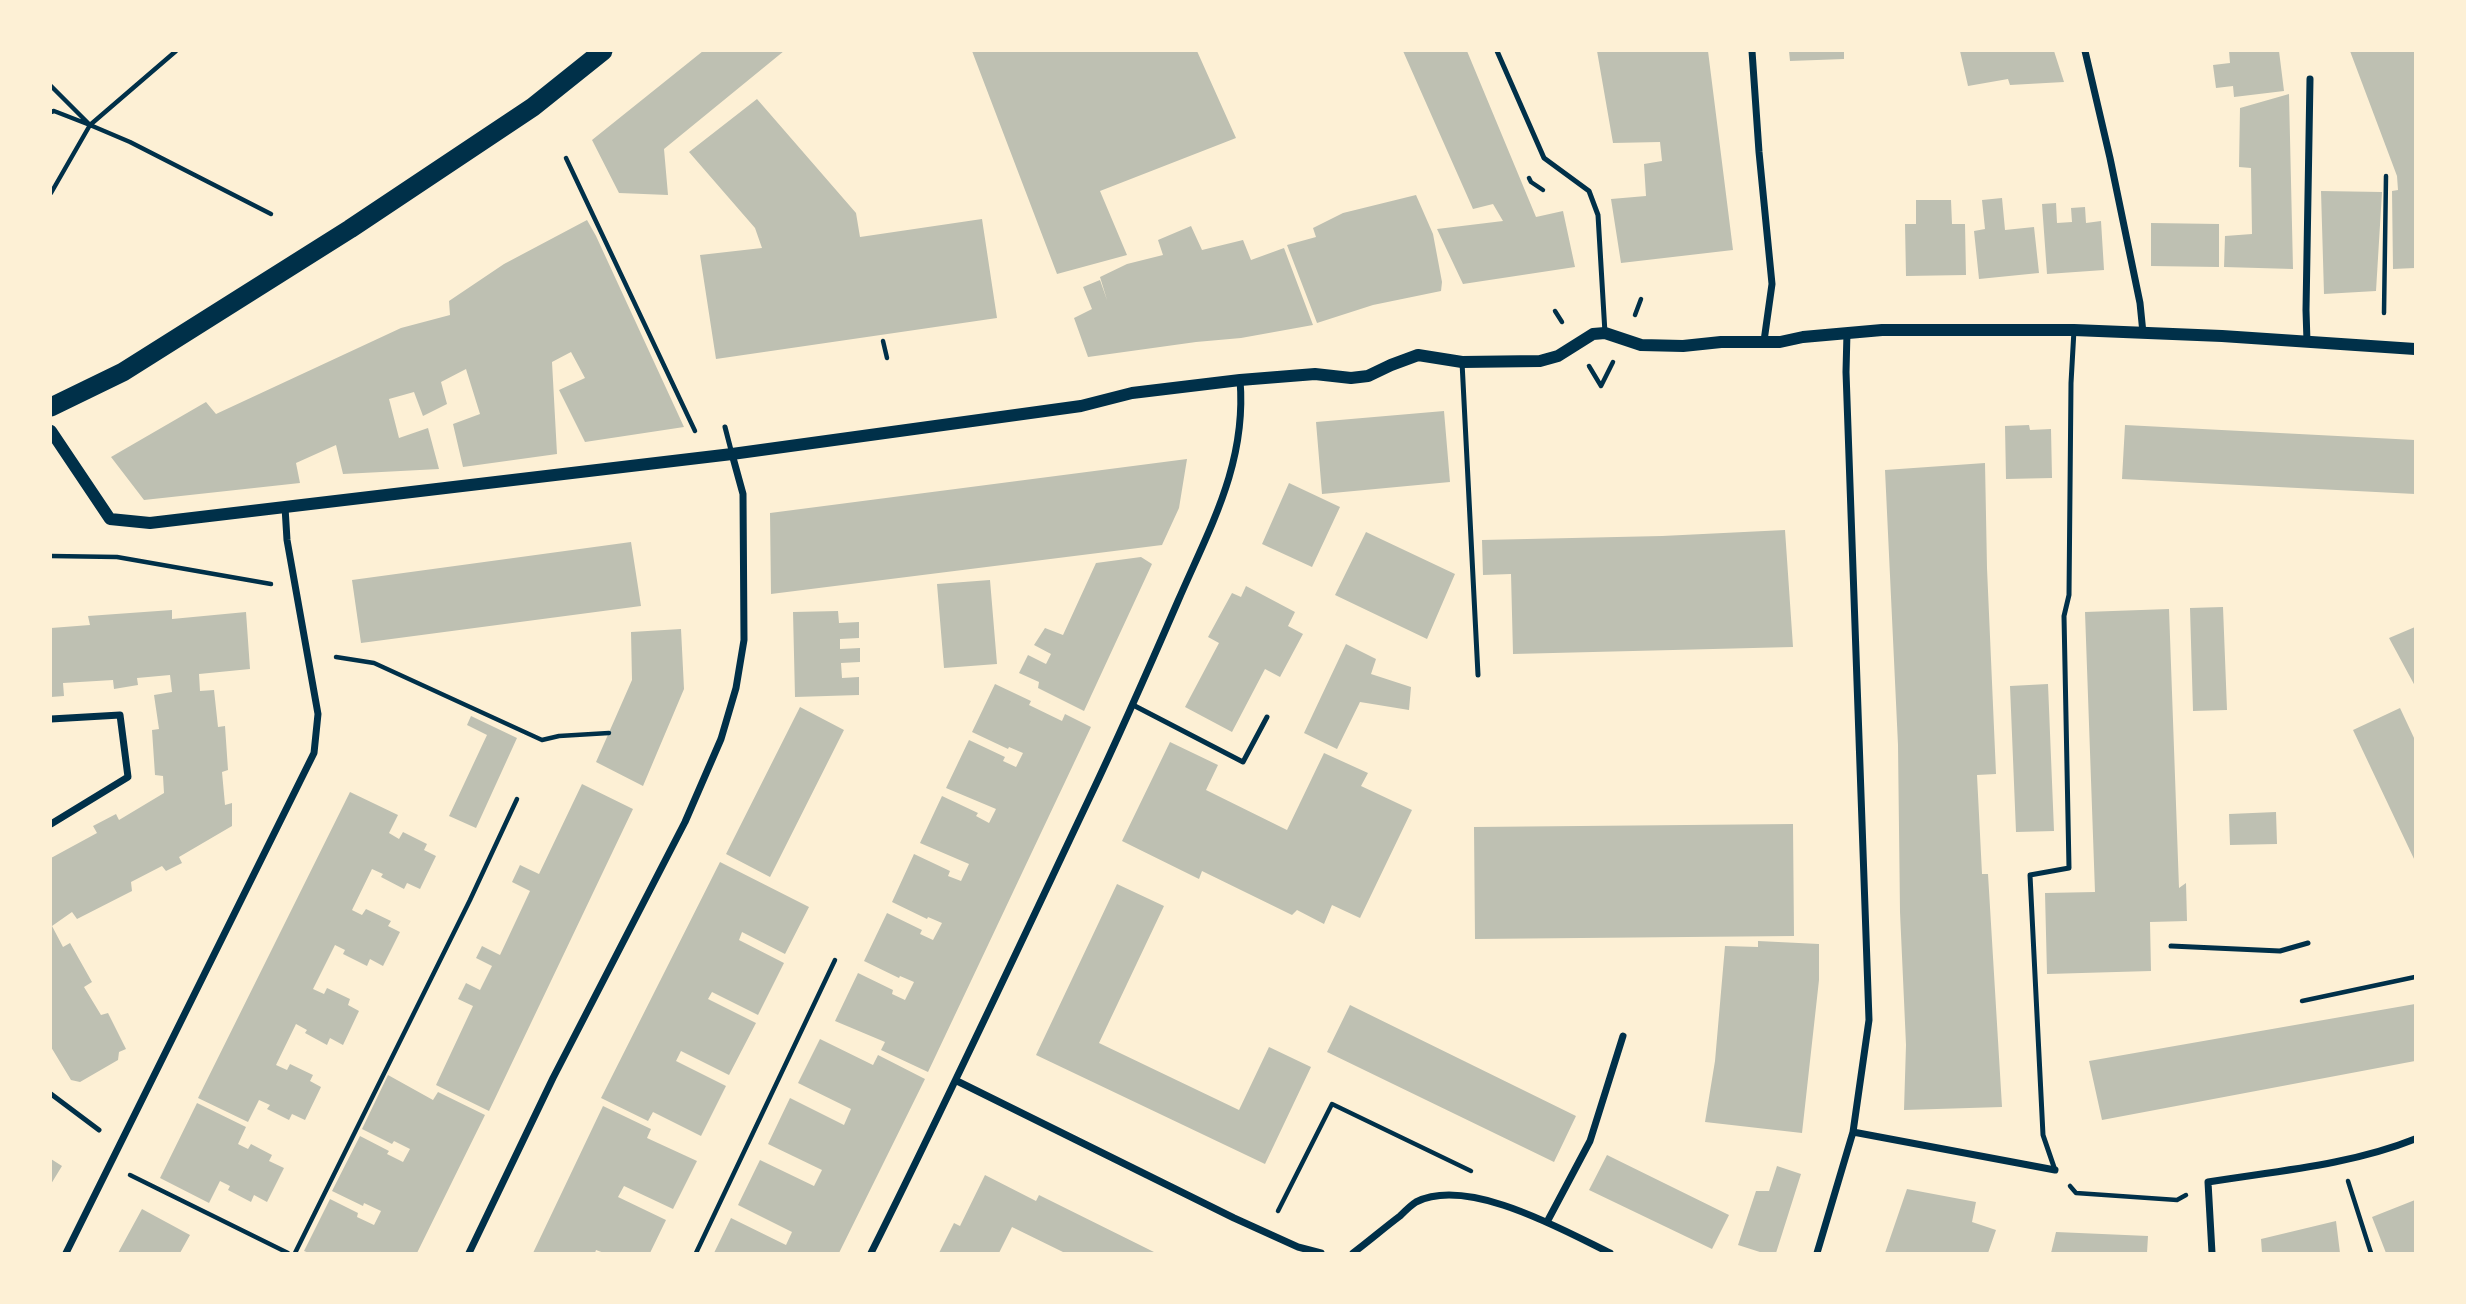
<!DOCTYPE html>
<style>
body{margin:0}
#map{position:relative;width:2466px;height:1304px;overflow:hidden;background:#fdf0d5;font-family:"Exo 2",sans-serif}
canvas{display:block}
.frame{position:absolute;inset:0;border:52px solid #fdf0d5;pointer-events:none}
</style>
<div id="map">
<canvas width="2466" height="1304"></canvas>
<div class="frame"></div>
</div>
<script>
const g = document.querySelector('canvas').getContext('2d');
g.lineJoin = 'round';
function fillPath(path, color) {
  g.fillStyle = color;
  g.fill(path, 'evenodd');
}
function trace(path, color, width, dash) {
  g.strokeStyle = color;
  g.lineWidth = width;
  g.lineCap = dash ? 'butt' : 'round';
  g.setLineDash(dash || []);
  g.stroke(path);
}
const building = new Path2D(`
 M703 51H784L664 149 668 195 619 193 592 140Z
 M972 51H1197L1236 138 1100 191 1127 255 1057 274Z
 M1403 51H1467L1536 217 1563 211 1575 267 1463 284 1437 229 1503 221 1493 204 1473 209Z
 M1597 51H1708L1733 250 1621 263 1611 199 1646 196 1644 164 1662 161 1660 142 1613 143Z
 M1789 51H1844V59L1790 61Z
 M1960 51H2054L2064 82 2010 85 2008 79 1968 86Z
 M2229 51H2279L2284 91 2234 97 2233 86 2216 88 2213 65 2230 63Z
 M2350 51H2415V268L2393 269 2392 191 2398 190 2397 176Z
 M2289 94 2293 269 2224 267 2225 236 2252 234 2251 168 2239 167 2240 108Z
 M757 99 856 213 860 237 982 219 997 318 716 359 700 255 762 248 755 228 689 152Z
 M2321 191 2382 192 2376 291 2324 294Z
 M1416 195 1433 234 1442 282 1441 291 1373 305 1317 323 1287 245 1316 237 1313 228 1343 213Z
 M2002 198 2005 230 2034 227 2039 273 1979 279 1974 231 1985 229 1982 200Z
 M1916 200H1951L1952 224H1965L1966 275 1906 276 1905 224H1916Z
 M2056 203 2057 223 2072 222 2071 208 2085 207 2086 223 2101 221 2104 270 2047 274 2042 204Z
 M587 220 596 236 684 427 585 442 559 390 585 378 571 352 552 362 557 454 463 467 453 424 480 414 466 369 441 382 447 404 423 416 414 392 389 399 399 438 428 428 439 469 343 474 336 445 296 463 300 483 144 500 111 457 206 402 216 414 401 328 450 315 449 301 504 264Z
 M2151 223 2219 224V267L2151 266Z
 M1191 226 1202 250 1243 240 1251 260 1284 248 1313 325 1241 338 1196 342 1088 357 1074 318 1092 309 1083 287 1100 280 1107 300 1100 277 1127 264 1163 255 1158 240Z
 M1444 411 1450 482 1322 494 1316 422Z
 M2029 425 2030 430 2051 429 2052 478 2006 479 2005 426Z
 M2125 425 2415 440V494L2122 479Z
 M1187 459 1179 508 1162 545 771 594 770 513Z
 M1985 463 1987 568 1996 774 1977 775 1982 874H1988L2002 1107 1904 1110 1906 1045 1900 912 1898 745 1885 470Z
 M1289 483 1340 507 1312 567 1262 544Z
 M1785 530 1793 647 1513 654 1511 574 1483 575 1482 540 1662 536Z
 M1366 532 1455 574 1427 639 1335 595Z
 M631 542 641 606 361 643 352 580Z
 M1141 557 1152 564 1084 711 1038 688 1039 682 1019 673 1028 655 1046 664 1051 654 1034 645 1045 628 1063 635 1096 563Z
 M990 580 997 664 944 668 937 584Z
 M1246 586 1295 612 1288 626 1303 634 1280 677 1265 669 1232 732 1185 707 1219 643 1208 637 1232 593 1241 597Z
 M2223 607 2227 710 2193 711 2190 608Z
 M2169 609 2179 888 2186 883 2187 921 2150 922 2151 971 2047 974 2045 893 2095 892 2085 612Z
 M172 610V619L246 612 250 669 199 674 200 691 214 690 218 727 225 726 228 770 222 772 225 805 232 803V826L179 857 182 863 166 871 162 866 131 882 132 891 77 919 72 912 52 926 63 947 70 943 92 982 84 987 101 1015 108 1013 126 1049 119 1052 118 1060 80 1082 71 1080 51 1047V858L97 833 93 826 116 814 119 820 164 793 163 776 155 775 152 730 159 729 154 695 172 692 170 675 137 678 138 685 114 689 113 680 63 683 64 696 51 697V628L90 625 88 616Z
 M838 611 839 623 859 622V638L840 639V649L860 648V662L841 663 842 678 859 677V695L795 697 793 612Z
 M2415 627V686L2389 638Z
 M681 629 684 689 643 786 596 762 632 680 631 632Z
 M1346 644 1376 659 1371 674 1411 687 1409 710 1360 702 1337 749 1304 733Z
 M995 684 1031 701 1029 705 1062 721 1065 714 1091 727 928 1072 881 1050 885 1042 835 1021 858 973 893 990 892 994 905 1000 914 982 900 976 899 978 864 961 887 913 922 930 920 934 933 940 942 923 928 917 927 919 892 902 914 854 950 871 948 876 961 881 969 864 920 843 942 796 978 813 976 816 989 823 996 809 946 788 969 740 1005 757 1003 761 1016 767 1023 753 1009 747 1008 749 972 732Z
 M2048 684 2054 831 2016 832 2010 686Z
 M800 707 844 730 770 877 726 854Z
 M2400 708 2415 740V861L2353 730Z
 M471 716 517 738 476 828 449 816 487 735 467 725Z
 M1170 742 1218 765 1206 790 1287 830 1324 753 1368 773 1361 786 1412 810 1360 918 1332 905 1324 924 1297 910 1292 915 1202 871 1199 879 1122 841Z
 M582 784 633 809 489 1111 436 1085 473 1006 458 999 466 983 480 990 492 966 476 958 482 946 500 955 530 891 512 882 520 865 539 874Z
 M350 792 398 815 389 833 399 839 403 832 427 844 424 850 436 856 420 889 407 883 404 889 381 877 383 874 372 869 352 910 362 915 366 909 391 921 388 926 400 932 383 966 370 959 367 966 343 954 345 950 335 945 313 989 324 994 327 988 350 999 348 1005 359 1011 343 1045 330 1038 327 1045 305 1033 307 1030 296 1024 276 1065 287 1070 290 1064 313 1075 310 1081 321 1087 305 1120 292 1114 289 1120 267 1109 270 1105 259 1100 248 1122 198 1098Z
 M2276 812 2277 844 2230 845 2229 814Z
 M1793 824 1794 936 1475 939 1474 827Z
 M720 862 809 907 785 954 742 932 739 940 784 963 758 1015 712 992 708 999 756 1023 729 1075 681 1051 676 1061 726 1086 701 1136 653 1112 648 1121 601 1098Z
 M1117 884 1164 906 1099 1043 1239 1110 1269 1047 1311 1067 1265 1164 1036 1055Z
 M1758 941 1819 944V980L1802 1133 1705 1122 1715 1061 1725 946 1758 947Z
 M2415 1004V1061L2102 1120 2089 1061Z
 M1350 1005 1576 1116 1554 1162 1327 1052Z
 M820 1039 873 1065 878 1055 925 1079 839 1253H714L731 1218 786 1245 792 1232 738 1205 760 1160 814 1186 822 1170 768 1144 790 1098 844 1125 851 1109 798 1083Z
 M388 1075 433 1100 438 1092 485 1115 417 1253H309L304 1251 330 1199 358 1213 357 1217 374 1225 381 1211 364 1203 363 1206 332 1191 360 1136 389 1151 387 1154 403 1162 410 1149 394 1141 392 1144 362 1129Z
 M197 1103 246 1127 238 1144 248 1149 251 1144 272 1155 269 1161 284 1168 267 1202 254 1195 251 1202 228 1190 230 1186 220 1181 209 1203 160 1178Z
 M603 1106 651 1129 647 1138 697 1161 673 1209 624 1186 618 1197 666 1220 650 1253H604L596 1250 595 1253H533Z
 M1607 1155 1729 1215 1712 1249 1589 1190Z
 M51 1159 62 1166 51 1184Z
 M1777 1166 1801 1174 1776 1253H1763L1738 1245 1756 1191H1769Z
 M985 1175 1036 1201 1039 1195 1156 1253H1065L1012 1227 999 1253H939L954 1223 960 1226Z
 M1907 1189 1976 1202 1972 1222 1996 1230 1988 1253H1885Z
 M2415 1200V1253H2386L2372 1217Z
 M142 1209 190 1235 180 1253H118Z
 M2336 1221 2340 1253H2262L2261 1239Z
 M2056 1232 2148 1236 2147 1253H2051Z`);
const path = new Path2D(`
 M51 86 90 125 51 193
 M51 112 54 111 90 125 176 51
 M90 125 130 142 271 214
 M566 158 695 431
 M1529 178 1531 182 1543 190
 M1555 311 1562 322
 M2384 313 2386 176
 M1635 315 1641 299
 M883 341 887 358
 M1589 366 1601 386
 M1601 386 1613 362
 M51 556 117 557 271 584
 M336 657 374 663 542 740 559 736 609 733
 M2302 1001 2415 977
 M130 1175 288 1253
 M2348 1181 2371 1253
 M2070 1186 2076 1193 2177 1200 2186 1195
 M1278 1211 1332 1104 1471 1171
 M295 1253 470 900 517 799
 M696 1253 835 960`);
const service = new Path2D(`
 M1497 51 1544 158 1589 191 1598 215 1605 333
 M1462 362 1478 675
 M725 427 732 454
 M1133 705 1243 762 1267 717
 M2171 946 2280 951 2308 943
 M51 1094 99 1130
 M2055 1170 2043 1135 2030 875 2069 868 2064 616 2069 595 2071 383 2074 330`);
const minor = new Path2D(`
 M1752 51 1759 152 1772 284 1764 341
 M2085 51 2110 158 2140 303 2143 333
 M2307 342 2306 310 2310 79
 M51 719 120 715 128 777 51 824
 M957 1081 1234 1218 1298 1247 1321 1253
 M1853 1132 2055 1170
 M1547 1222 1590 1141 1623 1036
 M66 1253 314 753 318 714 287 540 285 507
 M469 1253 553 1078 685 822 721 739 736 688 744 640 743 494 732 454
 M871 1253C946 1103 1017 951 1089 799 1120 734 1149 668 1178 601 1210 527 1247 463 1240 380
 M1353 1253C1369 1241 1384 1228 1400 1216 1405 1211 1411 1205 1416 1202 1468 1176 1563 1230 1610 1253
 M1817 1253 1853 1132 1869 1020 1846 372 1847 332
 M2212 1253 2208 1182C2277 1171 2350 1165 2415 1139`);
const tertiary = new Path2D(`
 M51 431 110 519 150 523 732 454 1081 406 1132 393 1240 380 1315 374 1351 378 1368 376 1391 365 1418 355 1462 362 1540 361 1558 356 1593 334 1605 333 1641 345 1683 346 1721 342H1780L1803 337 1882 330H2074L2222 336 2415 349`);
const trunk = new Path2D(`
 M51 407 123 372 350 229 533 107 603 51`);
fillPath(building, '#bec0b2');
trace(path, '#003049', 4.5);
trace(service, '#003049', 5);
trace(minor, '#003049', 7);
trace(tertiary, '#003049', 12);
trace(trunk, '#003049', 19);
</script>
